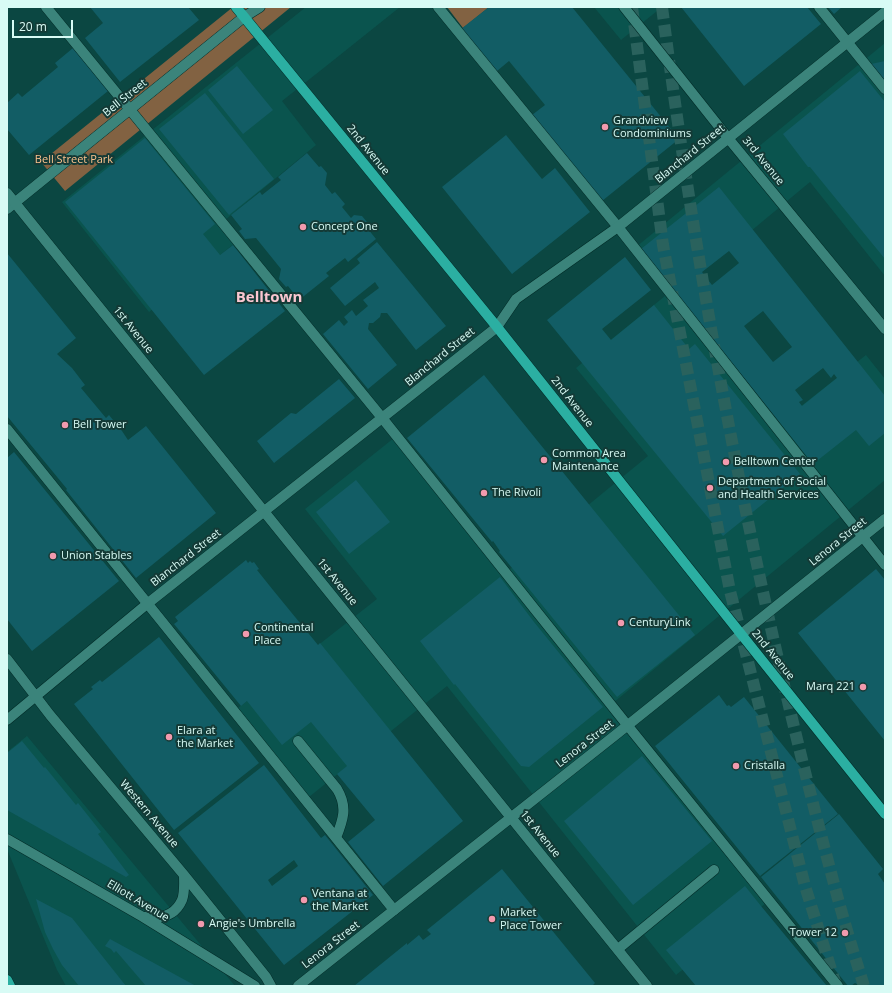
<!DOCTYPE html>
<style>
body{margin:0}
#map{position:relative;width:892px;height:993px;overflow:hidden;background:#0b4742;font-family:"Open Sans",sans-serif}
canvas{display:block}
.frame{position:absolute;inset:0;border:8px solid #d8fbf5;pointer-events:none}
.scale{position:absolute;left:12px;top:20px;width:61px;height:18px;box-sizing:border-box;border:2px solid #d8fbf5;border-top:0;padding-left:5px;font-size:12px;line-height:14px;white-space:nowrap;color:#d8fbf5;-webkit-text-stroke:3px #143a36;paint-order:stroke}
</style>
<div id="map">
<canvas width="892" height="993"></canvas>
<div class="frame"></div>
<div class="scale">20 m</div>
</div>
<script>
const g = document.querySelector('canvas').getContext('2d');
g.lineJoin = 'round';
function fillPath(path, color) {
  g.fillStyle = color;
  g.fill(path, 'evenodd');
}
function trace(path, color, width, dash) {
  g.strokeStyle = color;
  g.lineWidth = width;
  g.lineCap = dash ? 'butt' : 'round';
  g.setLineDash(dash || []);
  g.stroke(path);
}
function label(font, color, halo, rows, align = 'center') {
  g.font = font + ' "Open Sans",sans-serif';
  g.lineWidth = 4;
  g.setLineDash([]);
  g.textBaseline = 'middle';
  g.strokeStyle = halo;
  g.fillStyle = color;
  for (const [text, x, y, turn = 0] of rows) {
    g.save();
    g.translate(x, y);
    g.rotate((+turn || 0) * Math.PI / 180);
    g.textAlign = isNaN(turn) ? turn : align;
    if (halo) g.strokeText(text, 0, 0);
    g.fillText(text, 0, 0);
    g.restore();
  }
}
const built = new Path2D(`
 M306 7H400L330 63 282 101 316 145 225 220 240 239 149 312 62 202Z
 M594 7H662L621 40Z
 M885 43V276L810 182 674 295 636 247Z
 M665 296 772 429 866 355 885 379V480L608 707 766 903 676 975 447 686 309 797 238 708 377 599 305 509 399 434 509 570 648 456 576 368Z
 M27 736 235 986H66L57 970 7 849V752Z`);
const green = new Path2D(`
 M233 7H291L65 191 41 162Z
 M447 7H489L463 28Z`);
const building = new Path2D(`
 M90 7H188L199 20 120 82 85 38 103 23Z
 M489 7H572L679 139 602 201 532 115 545 105 509 61 497 71 461 29Z
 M681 7H807L821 24 744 86Z
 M828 7H842L834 14Z
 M73 48 108 91 29 155 7 129V103L18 93 22 97 58 67 55 63Z
 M885 61V81L871 64Z
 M237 66 273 110 243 134 208 90Z
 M860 71 885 102V259L810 167H808L783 134Z
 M205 93 274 179 229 215 159 129Z
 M506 135 542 179 555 168 590 212 512 274 442 187Z
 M145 138 215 224 203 234 220 255 233 245 285 311 204 375 65 202Z
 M307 153 319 167 321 166 327 173 325 185 332 194 335 192 345 204 342 207 351 218 354 215 362 216 367 222 364 224 376 239 348 262 345 258 326 273 329 276 299 300 288 286 286 287 279 279 281 269 256 238 245 239 239 231 242 229 231 215 260 192 262 195 281 180 278 177Z
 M719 187 885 396V433L869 446 856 430 813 464 641 249ZM729 251 739 263 712 285 702 272ZM763 311 792 347 773 362 744 326ZM823 368 831 378 834 374 837 378 802 406 799 402 803 400 795 390Z
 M377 242 446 326 416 350 387 313H381L380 317 373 323H369L368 329 397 365 368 389 323 334 339 320 344 326 348 322 344 317 352 310 356 316 368 306 363 300 379 288 375 282 345 306 330 288 360 263 357 259Z
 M7 253 76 338 57 354 72 368 85 385 81 388 106 418 109 415 122 431 128 440 146 426 216 513 136 578 66 490 67 489 7 416Z
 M625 257 651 290 602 329 611 340 654 305 689 349 695 344 800 474 723 536 547 320Z
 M484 375 695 635 617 697 499 552 500 551 493 541 492 542 407 438Z
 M339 379 355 398 274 463 257 441 291 413 296 414Z
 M14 452 119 581 32 651 7 619V458Z
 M356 480 390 522 349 554 316 512Z
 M246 560 248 563 250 561 252 563 254 562 259 569 257 570 273 590 318 645 320 643 463 821 383 886 348 842 375 820 337 774 347 766 311 722 282 745 247 701 241 706 174 624 178 621 175 617Z
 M876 569 885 580V741L798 633Z
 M500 577 534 622 603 707 529 767 521 766 455 684 454 685 420 641Z
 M159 637 259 763 174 830 74 704 93 689 91 687 100 680 102 682Z
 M719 695 727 706 729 705 731 707 744 697 838 814 760 876 655 746Z
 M22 741 44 768 45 767 76 805 78 803 101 832 98 834 129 875 126 877 7 810V753Z
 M642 756 712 841 633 905 564 821Z
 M264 765 321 838 325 835 373 895 284 965 178 833ZM294 860 298 866 272 886 268 880Z
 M839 814 883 869 878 874 885 884V984L883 986H860L855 983 851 986H848L761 877Z
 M502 869 595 983 592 986H354L407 943V945L419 935 423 940 431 934 427 930Z
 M745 886 761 906 827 986H696L666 950Z
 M36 899 72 918 126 986H79L62 965 53 949 45 932Z
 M110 939 196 986H146L116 951 114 953 111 949 105 946Z`);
const highwayTunnel = new Path2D(`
 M632 7 663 245 730 591 805 886 836 985
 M662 7C700 301 756 593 833 880 842 915 853 951 864 986`);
const lane = new Path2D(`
 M46 7 383 419 628 726 838 986
 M438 7 618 227 885 565
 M819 7 885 89
 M7 429 394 910
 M298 741 337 789C348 807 343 820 336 838
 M618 949 714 870`);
const street = new Path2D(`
 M7 209 244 17 260 7
 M7 720 36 696`);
const secondary = new Path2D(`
 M624 7 728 138 885 329
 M7 193 647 986
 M7 659 50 715 184 875 266 977 271 986
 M36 696 147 604 497 327 516 299 618 227 885 12
 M7 839 143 917 255 986
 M145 917C160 919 175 916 182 900 185 892 184 883 184 875
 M298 986 618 733 885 519`);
const primary = new Path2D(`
 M236 7 497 327 741 634 885 814
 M7 980 10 986`);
const markers = [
 [605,127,4,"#f29aae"],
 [303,227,4,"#f29aae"],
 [65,425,4,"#f29aae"],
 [544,460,4,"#f29aae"],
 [726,462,4,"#f29aae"],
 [710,488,4,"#f29aae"],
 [484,493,4,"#f29aae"],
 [53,556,4,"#f29aae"],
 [621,623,4,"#f29aae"],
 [246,634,4,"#f29aae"],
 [863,687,4,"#f29aae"],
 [169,737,4,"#f29aae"],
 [736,766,4,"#f29aae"],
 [304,900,4,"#f29aae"],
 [492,919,4,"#f29aae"],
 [201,924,4,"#f29aae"],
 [845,933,4,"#f29aae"]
];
const streetNames = [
 ["Bell Street",125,98,-39],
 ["2nd Avenue",368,150,51],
 ["Blanchard Street",690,154,-39],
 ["3rd Avenue",763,161,51],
 ["1st Avenue",133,330,51],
 ["Blanchard Street",440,357,-39],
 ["2nd Avenue",572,402,52],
 ["Lenora Street",838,542,-39],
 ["Blanchard Street",186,558,-38],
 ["1st Avenue",337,582,51],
 ["2nd Avenue",773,655,51],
 ["Lenora Street",585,744,-38],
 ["Western Avenue",149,814,50],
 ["1st Avenue",540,834,51],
 ["Elliott Avenue",138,901,31],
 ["Lenora Street",331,945,-38]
];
const poiNames = [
 ["Grandview",613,121],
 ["Condominiums",613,134],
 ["Concept One",311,227],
 ["Bell Tower",73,425],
 ["Common Area",552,454],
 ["Maintenance",552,467],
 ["Belltown Center",734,462],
 ["Department of Social",718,482],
 ["and Health Services",718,495],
 ["The Rivoli",492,493],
 ["Union Stables",61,556],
 ["CenturyLink",629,623],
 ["Continental",254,628],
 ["Place",254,641],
 ["Marq 221",855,687,"right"],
 ["Elara at",177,731],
 ["the Market",177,744],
 ["Cristalla",744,766],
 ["Ventana at",312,894],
 ["the Market",312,907],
 ["Market",500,913],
 ["Place Tower",500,926],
 ["Angie's Umbrella",209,924],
 ["Tower 12",837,933,"right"]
];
const parkNames = [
 ["Bell Street Park",74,160]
];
const districtNames = [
 ["Belltown",269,298]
];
fillPath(built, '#0a544e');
fillPath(green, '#826242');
fillPath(building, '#125d65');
trace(highwayTunnel, '#2a625d', 12, [12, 6]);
trace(lane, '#022b27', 11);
trace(street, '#022b27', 11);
trace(secondary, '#022b27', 11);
trace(primary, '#022b27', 11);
trace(lane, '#3b847b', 10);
trace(street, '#3b847b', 10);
trace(secondary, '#3b847b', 10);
trace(primary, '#2bafa2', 10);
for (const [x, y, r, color] of markers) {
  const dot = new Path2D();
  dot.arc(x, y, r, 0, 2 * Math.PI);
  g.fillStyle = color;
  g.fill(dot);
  trace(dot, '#143a36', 1.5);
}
label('11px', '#d8fbf5', '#143a36', streetNames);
label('11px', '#d8fbf5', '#143a36', poiNames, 'left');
label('11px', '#fbc38e', '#143a36', parkNames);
label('bold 15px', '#fbc7d1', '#143a36', districtNames);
</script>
